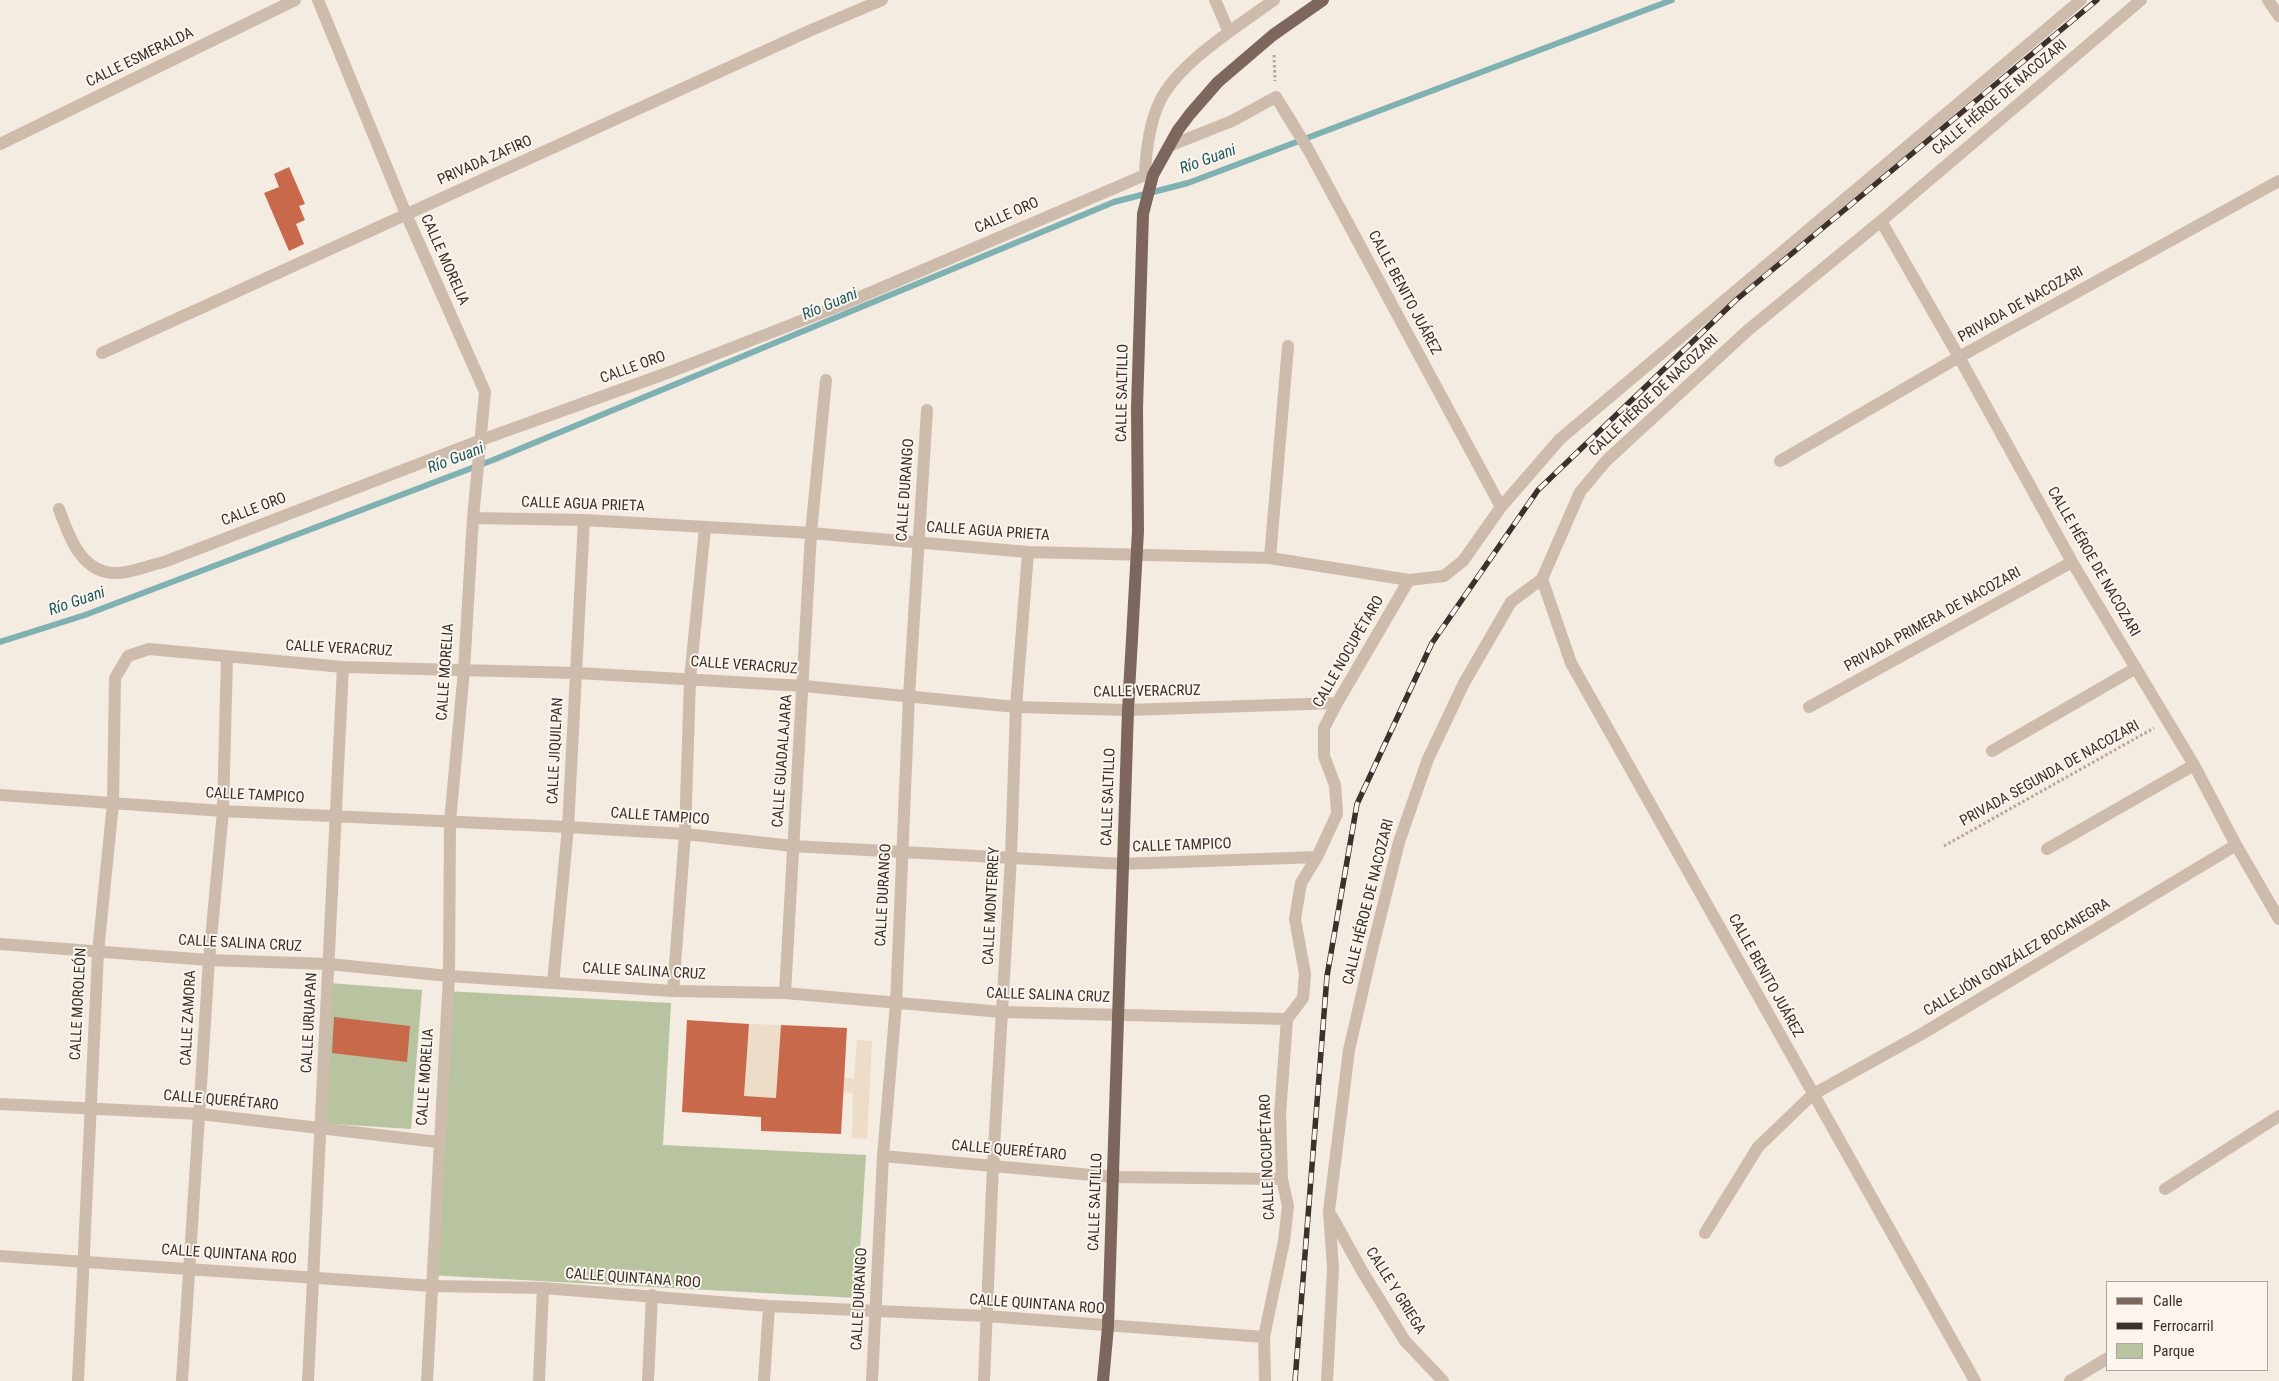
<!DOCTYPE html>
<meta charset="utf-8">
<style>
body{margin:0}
#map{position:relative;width:2279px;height:1381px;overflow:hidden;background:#f4ebe1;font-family:"Roboto Condensed",sans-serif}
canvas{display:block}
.legend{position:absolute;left:2106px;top:1281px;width:162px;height:90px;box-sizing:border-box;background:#fbf5ee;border:1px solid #aea6a0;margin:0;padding:6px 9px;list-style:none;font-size:15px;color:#3b302b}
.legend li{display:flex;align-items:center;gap:10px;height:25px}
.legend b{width:25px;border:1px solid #aea6a0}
</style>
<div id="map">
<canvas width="2279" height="1381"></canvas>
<ul class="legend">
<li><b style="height:6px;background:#7d675c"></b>Calle</li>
<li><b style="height:6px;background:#3b302b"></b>Ferrocarril</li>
<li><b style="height:14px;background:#b8c4a0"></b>Parque</li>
</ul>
</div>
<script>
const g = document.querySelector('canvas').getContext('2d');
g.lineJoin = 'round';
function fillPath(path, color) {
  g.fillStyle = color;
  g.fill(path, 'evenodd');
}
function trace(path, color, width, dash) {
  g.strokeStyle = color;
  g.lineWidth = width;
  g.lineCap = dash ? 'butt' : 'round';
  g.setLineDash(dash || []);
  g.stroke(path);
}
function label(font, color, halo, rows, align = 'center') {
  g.font = font + ' "Roboto Condensed",sans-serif';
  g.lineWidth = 4;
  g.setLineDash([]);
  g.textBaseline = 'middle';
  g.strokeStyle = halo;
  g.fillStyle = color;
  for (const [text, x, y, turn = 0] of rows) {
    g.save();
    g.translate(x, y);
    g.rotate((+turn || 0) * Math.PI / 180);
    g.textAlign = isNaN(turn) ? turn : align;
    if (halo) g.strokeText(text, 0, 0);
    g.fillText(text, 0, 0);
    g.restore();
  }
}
const green = new Path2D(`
 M329 983 422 990 411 1129 319 1123Z
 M445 991 671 1003 663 1145 866 1155 857 1298 428 1275Z`);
const plaza = new Path2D(`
 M749 1024 781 1025 779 1055 845 1057V1078L854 1079 857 1040 872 1041 867 1139 852 1138 853 1093 843 1092V1101L763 1097 761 1117 743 1116 745 1084 683 1080 685 1054 746 1057Z`);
const stream = new Path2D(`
 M0 642 85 615 493 460 1114 202 1188 183 1672 0`);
const building = new Path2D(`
 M289 167 305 204 299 206 305 220 296 224 304 244 289 251 264 193 279 187 274 174Z
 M334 1017 410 1026 407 1062 332 1053Z
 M687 1020 749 1024 744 1096 776 1098 781 1025 847 1028 841 1134 761 1131V1117L682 1112Z`);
const path = new Path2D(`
 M1274 55 1275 81
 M1944 846 2154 728`);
const minor = new Path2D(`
 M318 0 406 214 485 392 473 518 464 670 450 822 449 976 427 1381
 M1215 0 1229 32
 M2268 0 2279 16
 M0 144 295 0
 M1169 146 1232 121 1276 97 1308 149 1501 507
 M1145 175C1146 150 1149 124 1160 101 1178 63 1240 25 1274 0
 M1881 221 1959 357 2072 562 2194 765 2236 845 2279 919
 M102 353 809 31 882 0
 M1780 461 1959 357 2279 181
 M59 509C69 537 82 575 118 573 133 572 150 565 164 562L481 440 670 372 839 306 1145 175H1153
 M473 518 584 520 811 533 1028 552 1270 558 1409 580 1444 576 1463 561 1501 507 1560 439 2081 0
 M1270 558 1288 346
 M1542 579 1571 663 1975 1381
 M1809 707 2072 562
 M1992 751 2136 668
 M0 795 223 811 568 827 685 834 793 846 1123 864 1317 857
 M2047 849 2194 765
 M0 944 209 960 329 964 449 976 673 991 785 993 1002 1012 1287 1019
 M553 983 568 827 584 520
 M673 991 685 834 690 679 705 528
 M785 993 811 533 826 380
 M0 1104 200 1114 438 1142
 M883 1156 1114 1177 1282 1179
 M2165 1189 2279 1116
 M1331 1215 1362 1271 1405 1341 1443 1381
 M1705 1233 1758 1147 1812 1095 1925 1032 2236 845
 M0 1256 433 1286 543 1288 769 1306 986 1316 1264 1337
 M78 1381 98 952 113 803 115 678 128 656 149 649 343 667 577 673 804 686 1016 707 1128 710 1337 703
 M182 1381 209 960 223 811 227 657
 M308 1381 343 667
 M539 1381 543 1288
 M648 1381 652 1295
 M764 1381 769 1306
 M872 1381 883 1156 896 1004 909 696 927 410
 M984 1381 993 1165 1011 857 1016 707 1028 552
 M1265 1381 1264 1337 1284 1241 1288 1206 1282 1179 1280 1115 1287 1019 1303 998 1305 974 1295 919 1301 883 1317 857 1337 814 1335 785 1324 756V728L1337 703 1409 580
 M1327 1381 1333 1269 1329 1211 1349 1050 1373 946 1399 842 1428 759 1464 683 1511 602 1542 579 1580 492 1607 460 1747 331 1881 221 2141 0
 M2070 1381 2108 1358`);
const major = new Path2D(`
 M1103 1381 1108 1327 1128 710 1138 531 1137 408 1143 214 1153 175 1178 130 1190 114 1218 82 1273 35 1323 0`);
const rail = new Path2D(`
 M1295 1381 1327 976 1357 804 1432 643 1538 490 1736 300 2097 0`);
const streetNames = [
 ["CALLE ESMERALDA",140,58,-26],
 ["CALLE HÉROE DE NACOZARI",2000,98,-40],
 ["PRIVADA ZAFIRO",485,161,-24],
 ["CALLE ORO",1007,216,-24],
 ["CALLE MORELIA",444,260,66],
 ["CALLE BENITO JUÁREZ",1404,293,62],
 ["PRIVADA DE NACOZARI",2021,305,-29],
 ["CALLE ORO",633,368,-20],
 ["CALLE SALTILLO",1123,393,-89],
 ["CALLE HÉROE DE NACOZARI",1654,396,-43],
 ["CALLE DURANGO",906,490,-86],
 ["CALLE AGUA PRIETA",583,505,2],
 ["CALLE ORO",254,510,-21],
 ["CALLE AGUA PRIETA",988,532,4],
 ["CALLE HÉROE DE NACOZARI",2093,562,60],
 ["PRIVADA PRIMERA DE NACOZARI",1933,620,-29],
 ["CALLE VERACRUZ",339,649,3],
 ["CALLE NOCUPÉTARO",1349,652,-60],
 ["CALLE VERACRUZ",744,666,4],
 ["CALLE MORELIA",446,672,-86],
 ["CALLE VERACRUZ",1147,692,-1],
 ["CALLE JIQUILPAN",556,751,-87],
 ["CALLE GUADALAJARA",783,761,-86],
 ["PRIVADA SEGUNDA DE NACOZARI",2050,774,-29],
 ["CALLE TAMPICO",255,796,3],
 ["CALLE SALTILLO",1109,797,-88],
 ["CALLE TAMPICO",660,817,4],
 ["CALLE TAMPICO",1182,846,-2],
 ["CALLE DURANGO",884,895,-87],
 ["CALLE HÉROE DE NACOZARI",1369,902,-76],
 ["CALLE MONTERREY",992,906,-87],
 ["CALLE SALINA CRUZ",240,944,3],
 ["CALLEJÓN GONZÁLEZ BOCANEGRA",2017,958,-31],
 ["CALLE SALINA CRUZ",644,972,3],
 ["CALLE BENITO JUÁREZ",1765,976,61],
 ["CALLE SALINA CRUZ",1048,996,2],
 ["CALLE MOROLEÓN",79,1004,-87],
 ["CALLE ZAMORA",189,1018,-87],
 ["CALLE URUAPAN",310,1023,-87],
 ["CALLE MORELIA",426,1077,-86],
 ["CALLE QUERÉTARO",221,1101,5],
 ["CALLE QUERÉTARO",1009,1151,5],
 ["CALLE NOCUPÉTARO",1268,1157,-92],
 ["CALLE SALTILLO",1096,1202,-88],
 ["CALLE QUINTANA ROO",229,1255,4],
 ["CALLE QUINTANA ROO",633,1279,4],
 ["CALLE Y GRIEGA",1395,1291,58],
 ["CALLE DURANGO",860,1299,-87],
 ["CALLE QUINTANA ROO",1037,1305,4]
];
const waterNames = [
 ["Río Guani",1208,160,-20],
 ["Río Guani",830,305,-23],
 ["Río Guani",456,459,-21],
 ["Río Guani",77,602,-19]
];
fillPath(green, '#b8c4a0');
fillPath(plaza, '#ecdcc8');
trace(stream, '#7fb0b2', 6);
fillPath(building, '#c8694b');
trace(path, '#b9a596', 3, [2.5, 2.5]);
trace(minor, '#cdbbac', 12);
trace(major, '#7d675c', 12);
trace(rail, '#3b302b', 5.5);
trace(rail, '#fbf5ee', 4, [11]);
label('15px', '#3b302b', '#fbf5ee', streetNames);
label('italic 16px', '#1f5a5e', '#fbf5ee', waterNames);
</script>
